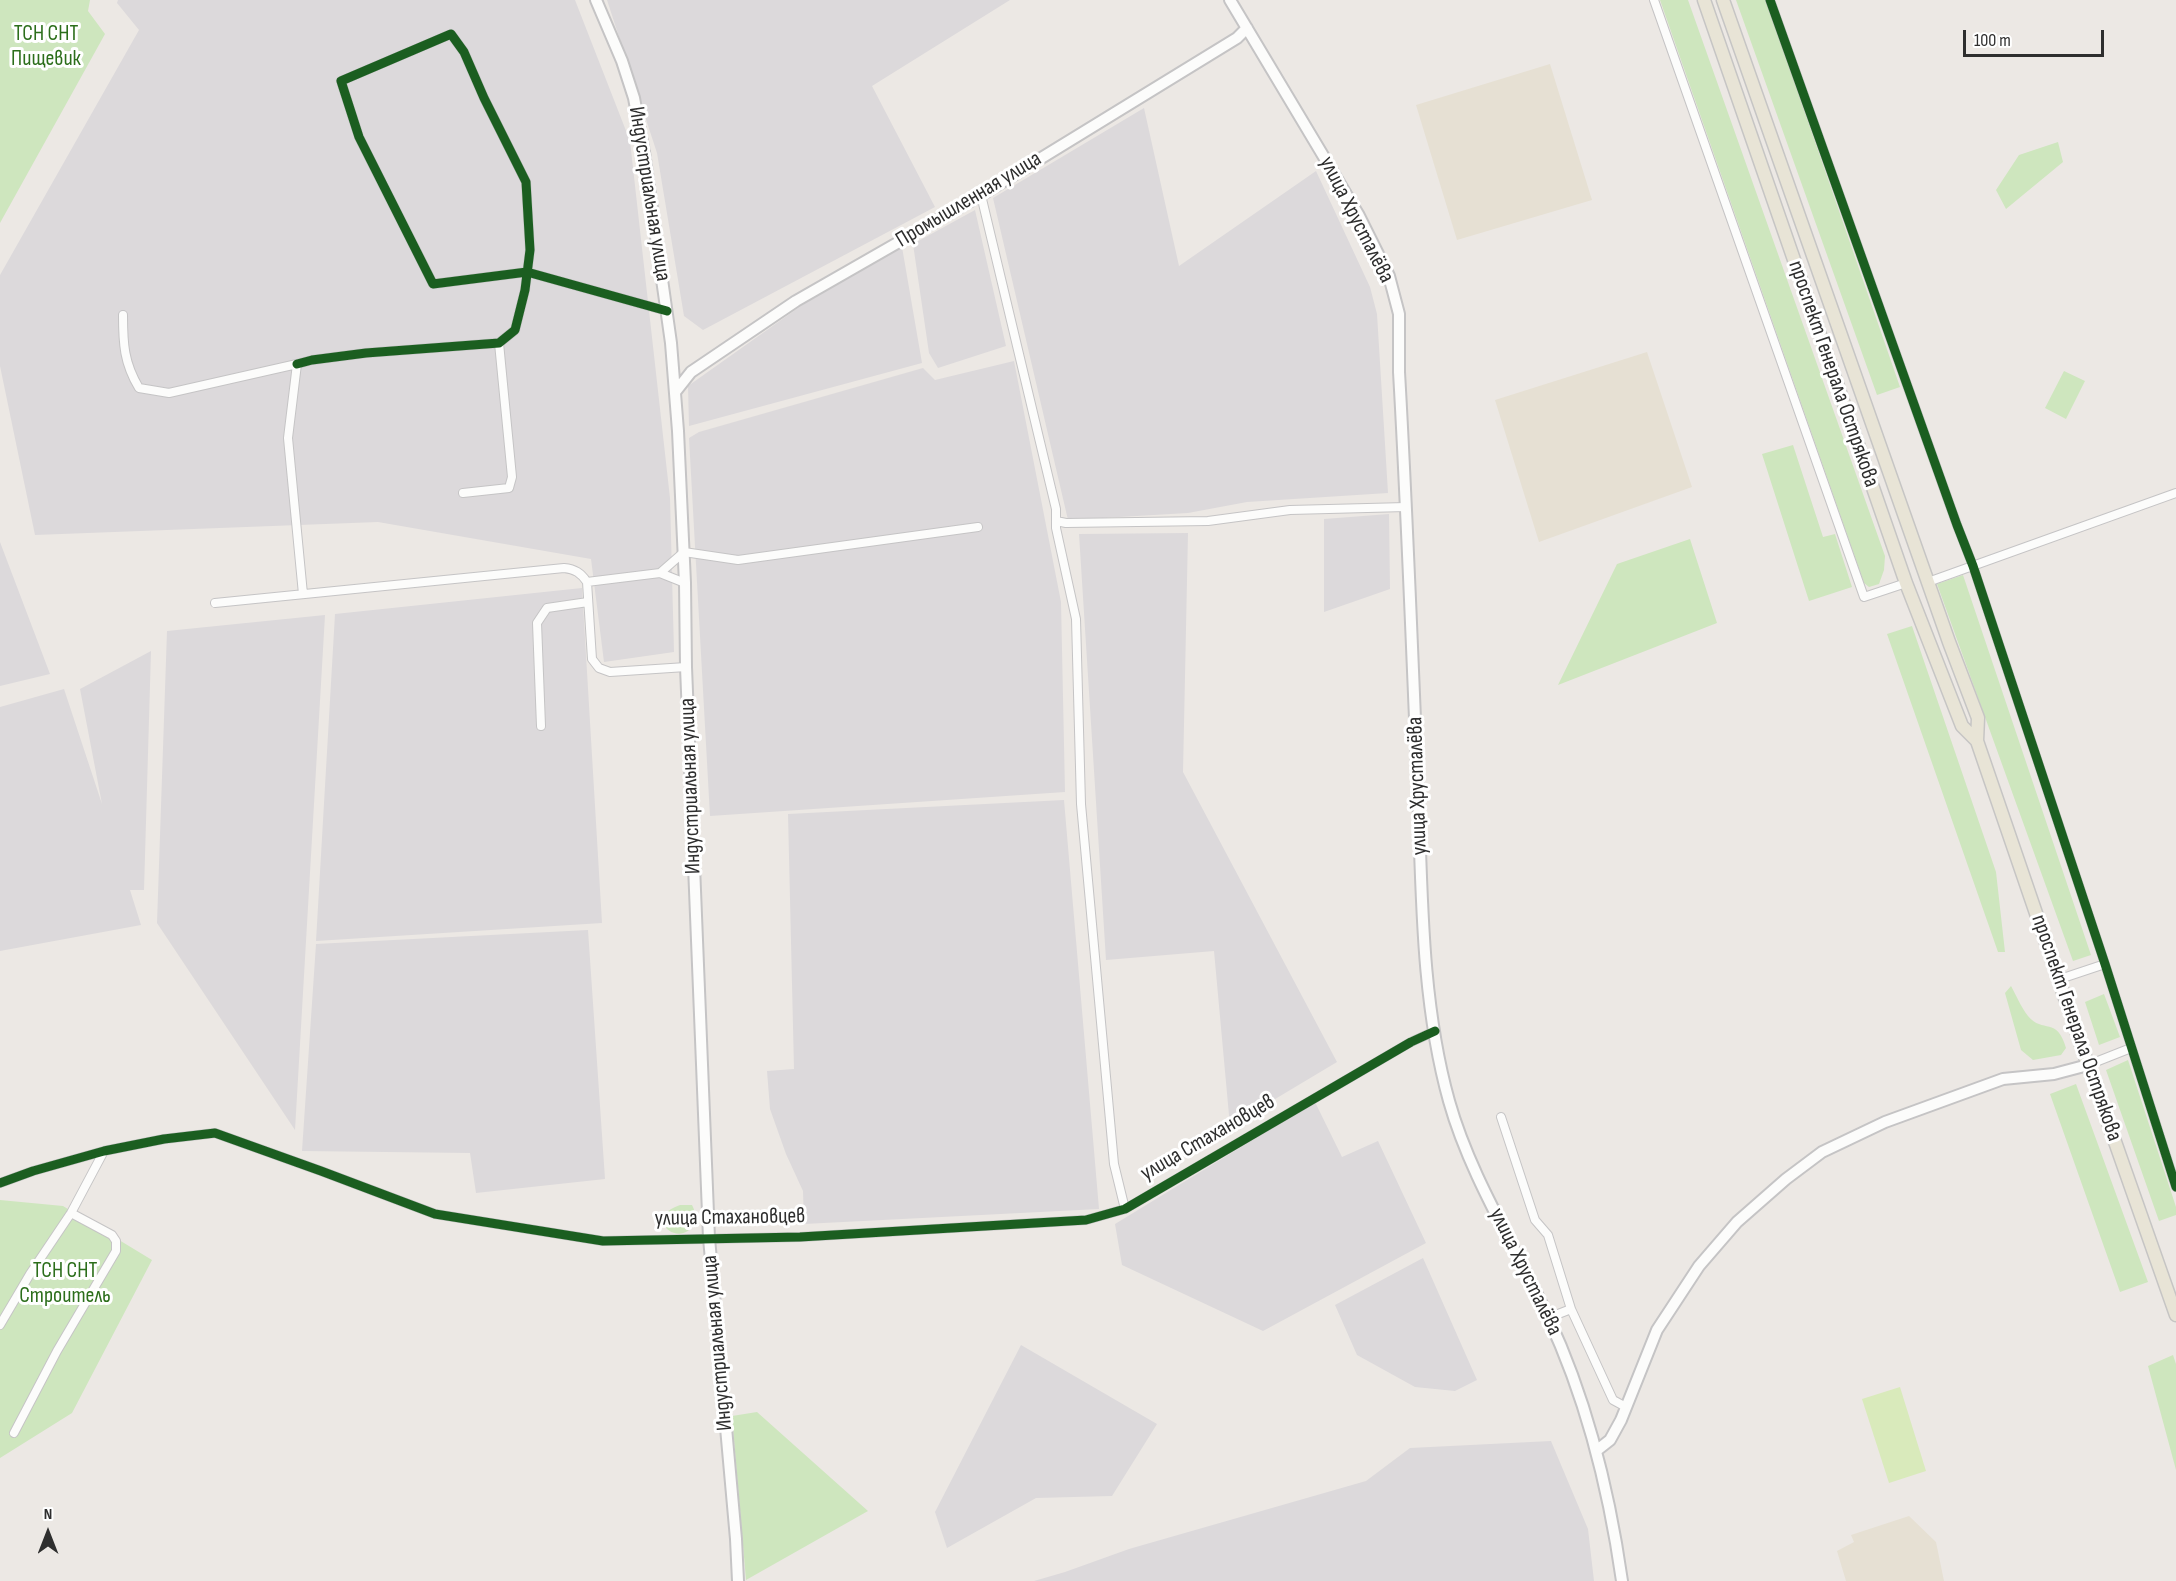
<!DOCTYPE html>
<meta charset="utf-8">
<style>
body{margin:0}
#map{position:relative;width:2176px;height:1581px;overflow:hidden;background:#ece8e4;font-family:"Sofia Sans Condensed",sans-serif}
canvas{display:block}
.north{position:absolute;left:18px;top:1503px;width:60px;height:60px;-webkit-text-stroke:4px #fff;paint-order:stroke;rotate:0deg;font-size:16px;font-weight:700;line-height:24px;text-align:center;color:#2e2e2e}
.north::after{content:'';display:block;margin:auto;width:21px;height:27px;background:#2e2e2e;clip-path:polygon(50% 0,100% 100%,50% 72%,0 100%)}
.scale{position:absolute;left:1963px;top:30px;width:141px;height:27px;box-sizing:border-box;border:3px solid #2e2e2e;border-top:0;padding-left:8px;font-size:18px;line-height:21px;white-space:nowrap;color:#2e2e2e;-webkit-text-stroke:4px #fff;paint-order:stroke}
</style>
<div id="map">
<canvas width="2176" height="1581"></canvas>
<div class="north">N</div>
<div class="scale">100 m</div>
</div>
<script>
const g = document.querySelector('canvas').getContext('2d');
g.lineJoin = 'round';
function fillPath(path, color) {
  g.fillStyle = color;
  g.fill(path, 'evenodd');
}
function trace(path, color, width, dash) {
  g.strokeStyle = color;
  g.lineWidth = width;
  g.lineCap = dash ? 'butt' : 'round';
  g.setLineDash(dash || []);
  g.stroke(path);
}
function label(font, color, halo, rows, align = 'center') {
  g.font = font + ' "Sofia Sans Condensed",sans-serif';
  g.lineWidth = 6;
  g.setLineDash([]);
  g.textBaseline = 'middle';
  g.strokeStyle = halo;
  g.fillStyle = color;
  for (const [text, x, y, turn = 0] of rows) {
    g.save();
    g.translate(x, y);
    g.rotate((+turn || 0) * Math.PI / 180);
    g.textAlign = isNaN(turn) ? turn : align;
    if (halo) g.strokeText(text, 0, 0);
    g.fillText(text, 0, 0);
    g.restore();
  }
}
const industrial = new Path2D(`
 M118 0H575L630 141 670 498 674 652 604 662 591 559 378 522 35 535 0 366V275L139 30 117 3Z
 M607 0H1010L872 86 935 207 703 330 684 316 657 153Z
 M1144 108 1179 266 1316 171 1370 287 1377 314 1388 493 1247 502 1188 513 1068 520 993 198Z
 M975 210 1006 346 938 368 929 353 913 244Z
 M902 247 922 363 689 426 688 386 805 303Z
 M1014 361 1061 602 1065 792 710 816 689 438 699 432 923 368 935 380Z
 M1389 514 1390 589 1324 612V519Z
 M1188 533 1183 772 1337 1062 1230 1126 1214 951 1106 960 1079 534Z
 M0 542 50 674 0 686Z
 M582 588 602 923 316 941 335 614Z
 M325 615 295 1130 157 923 167 631Z
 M151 651 144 890H130L141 925 0 951V707L64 689 102 804 80 689Z
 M1064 800 1099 1209 804 1224 803 1191 786 1154 770 1109 767 1071 794 1069 788 814Z
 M588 930 605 1179 476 1193 470 1153 302 1151 316 944Z
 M1315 1102 1342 1157 1378 1141 1426 1243 1263 1331 1122 1265 1115 1224Z
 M1423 1258 1477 1380 1455 1391 1415 1387 1357 1355 1335 1305Z
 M1021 1345 1157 1424 1112 1496 1036 1498 947 1548 935 1512Z
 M1551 1441 1588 1529 1594 1581H1034L1065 1572 1129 1549 1366 1481 1410 1448Z`);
const education = new Path2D(`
 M1550 64 1592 200 1457 240 1416 105Z
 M1647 352 1692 487 1539 542 1495 400Z
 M1909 1516 1936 1542 1944 1581H1846L1837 1551 1854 1542 1851 1535Z`);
const green = new Path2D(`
 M0 0H90L88 11 105 34 0 223Z
 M1660 0H1688L1885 556 1884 570 1879 584 1869 587 1864 583Z
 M1736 0H1766L1900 387 1877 395Z
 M2058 142 2063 162 2006 209 1996 190 2019 155Z
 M2064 371 2085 381 2066 419 2045 408Z
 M1793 445 1823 537 1835 534 1852 587 1809 601 1762 454Z
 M1690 539 1717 623 1558 685 1617 564Z
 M1963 575 2091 955 2073 961 1937 584Z
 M1912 626 1996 872 2005 952H1998L1887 634Z
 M2011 986C2016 995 2021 1007 2028 1016 2043 1034 2057 1016 2066 1048L2061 1055 2033 1060 2021 1050 2005 993Z
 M2104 994 2120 1037 2099 1045 2085 1002Z
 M2128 1060 2176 1207V1215L2159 1221 2106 1070Z
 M2076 1084 2148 1282 2120 1292 2050 1094Z
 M0 1200 63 1206 152 1260 72 1413 0 1458Z
 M680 1205H692C695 1211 697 1217 694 1223 682 1250 640 1219 680 1205Z
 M2173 1355 2176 1364V1470L2148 1366Z
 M757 1412 868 1511 746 1580 732 1416Z`);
const pitch = new Path2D(`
 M1900 1387 1926 1471 1889 1483 1862 1399Z`);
const street = new Path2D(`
 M1654 0 1864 597 1906 583
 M1770 0 1957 525 1973 566 2105 964 2176 1187
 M981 195 1056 509V528L1076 619 1081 804 1114 1164 1125 1209
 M123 315C123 344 124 363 139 388L169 393 297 364 288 438 303 594
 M297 364 312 360 366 353 499 343 515 330 525 290 530 250 526 182 484 98 464 52 451 34 341 81 359 137 433 284 527 272 667 311
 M463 493 509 488 512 477 499 343
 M1056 521 1066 523 1208 521 1290 510 1406 507
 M660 573 685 583
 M587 582 660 573 684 552 738 560 978 527
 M1928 582 2176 493
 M215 603 564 568C575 569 581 573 587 582L592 659 599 668 610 672 686 667
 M541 726 537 623 547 608 588 602
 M2060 979 2105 964
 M2088 1065 2131 1048
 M1501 1117 1535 1220 1548 1235 1571 1309 1548 1318
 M0 1183 33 1171 104 1151 164 1139 215 1133 321 1171 435 1214 603 1241 800 1237 1086 1220 1125 1209 1411 1042 1435 1031
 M1571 1309 1613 1400 1626 1407
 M0 1325 30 1274 71 1213 104 1151
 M14 1433 57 1351 116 1251V1241L112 1235 71 1213`);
const secondary = new Path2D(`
 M596 0 622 61 634 98 644 152 671 343 678 431 685 583 686 667 709 1238 736 1539 738 1581
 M1230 0 1358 214 1389 276 1399 314V372C1407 511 1412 651 1418 790 1422 893 1421 1001 1449 1101 1470 1176 1515 1246 1548 1317 1587 1400 1609 1490 1622 1581
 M676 391 691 372 796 301 981 195 1237 38 1247 28
 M1596 1451 1610 1440 1621 1420 1657 1330 1699 1266 1737 1222 1786 1179 1822 1152 1885 1122 2003 1079 2054 1074 2088 1065`);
const primary = new Path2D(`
 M1704 0 1906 583 1962 726 1977 741
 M1723 0 1949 642 1978 718 1977 741 2088 1065 2176 1315`);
const cycleway = new Path2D(`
 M1770 0 1957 525 1973 566 2105 964 2176 1187
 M297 364 312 360 366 353 499 343 515 330 525 290 530 250 526 182 484 98 464 52 451 34 341 81 359 137 433 284 527 272 667 311
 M0 1183 33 1171 104 1151 164 1139 215 1133 321 1171 435 1214 603 1241 800 1237 1086 1220 1125 1209 1411 1042 1435 1031`);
const parkNames = [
 ["ТСН СНТ",46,34],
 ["Пищевик",46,59],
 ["ТСН СНТ",65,1271],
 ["Строитель",65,1296]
];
const streetNames = [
 ["Индустриальная улица",649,194,81],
 ["Промышленная улица",969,200,-31],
 ["улица Хрусталёва",1356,220,63],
 ["проспект Генерала Острякова",1833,374,71],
 ["Индустриальная улица",691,786,-92],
 ["улица Хрусталёва",1418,786,-92],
 ["проспект Генерала Острякова",2076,1028,71],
 ["улица Стахановцев",1208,1138,-30],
 ["улица Стахановцев",730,1218,-1],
 ["улица Хрусталёва",1525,1272,64],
 ["Индустриальная улица",718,1343,-95]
];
fillPath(industrial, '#dcd9db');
fillPath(education, '#e6e0d3');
fillPath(green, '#cee6be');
fillPath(pitch, '#d9eabb');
trace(street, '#c5c4c5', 10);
trace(secondary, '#c5c4c5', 14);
trace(primary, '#c6c5c4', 15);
trace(street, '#fcfcfb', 8);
trace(secondary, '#fcfcfb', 10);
trace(primary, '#e8e4d6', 12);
trace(cycleway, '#1b5e20', 9);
label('22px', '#2c6e1b', '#fff', parkNames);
label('22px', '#2e2e2e', '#fff', streetNames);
</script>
